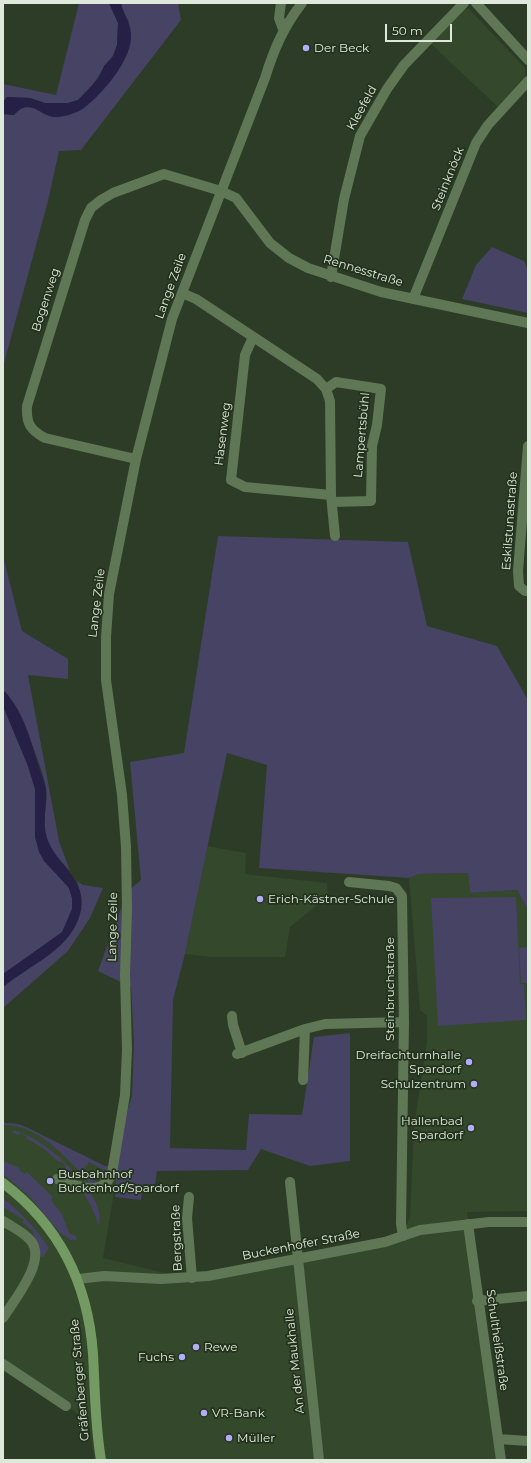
<!DOCTYPE html>
<meta charset="utf-8">
<style>
body{margin:0}
#map{position:relative;width:531px;height:1463px;overflow:hidden;background:#2c3c26;font-family:Montserrat,sans-serif}
canvas{display:block}
.frame{position:absolute;inset:0;border:4px solid #dfe9db;pointer-events:none}
.scale{position:absolute;left:385px;top:24px;width:67px;height:18px;box-sizing:border-box;border:2px solid #dfe9db;border-top:0;padding-left:5px;font-size:12px;line-height:14px;white-space:nowrap;color:#dfe9db;-webkit-text-stroke:3px #23321c;paint-order:stroke}
</style>
<div id="map">
<canvas width="531" height="1463"></canvas>
<div class="frame"></div>
<div class="scale">50 m</div>
</div>
<script>
const g = document.querySelector('canvas').getContext('2d');
g.lineJoin = 'round';
function fillPath(path, color) {
  g.fillStyle = color;
  g.fill(path, 'evenodd');
}
function trace(path, color, width, dash) {
  g.strokeStyle = color;
  g.lineWidth = width;
  g.lineCap = dash ? 'butt' : 'round';
  g.setLineDash(dash || []);
  g.stroke(path);
}
function label(font, color, halo, rows, align = 'center') {
  g.font = font + ' Montserrat,sans-serif';
  g.lineWidth = 3.5;
  g.setLineDash([]);
  g.textBaseline = 'middle';
  g.strokeStyle = halo;
  g.fillStyle = color;
  for (const [text, x, y, turn = 0] of rows) {
    g.save();
    g.translate(x, y);
    g.rotate((+turn || 0) * Math.PI / 180);
    g.textAlign = isNaN(turn) ? turn : align;
    if (halo) g.strokeText(text, 0, 0);
    g.fillText(text, 0, 0);
    g.restore();
  }
}
const built = new Path2D(`
 M463 9H469L525 68V76L498 107 430 43Z
 M207 846 246 853 245 874 327 883 328 896 290 927 285 957H211L185 954Z
 M469 873 470 893 517 890 528 910V1211L467 1212 496 1460H94L89 1422 3 1362V1119L5 1123 18 1124 26 1127 105 1166H110L116 1181 103 1258 189 1279 400 1238 410 1218 414 1126 427 1041V1016L420 1010 409 878 419 874Z`);
const green = new Path2D(`
 M79 3H109L118 23 117 45 113 56 88 91 78 100 68 103H45L30 98 7 97 3 102V84L56 95Z
 M121 3H178L181 20 81 150 59 151 48 201 3 367V114L14 115 20 108 24 107 35 108 56 117 70 115 110 82 129 21 123 13Z
 M492 247 524 261 528 270V313L462 299 476 265Z
 M218 536 408 542 427 626 497 646 528 700V910L517 890 470 893 468 873 419 874 409 878 259 868 267 765 227 753 185 954 173 1000 170 1148 246 1150 249 1114 302 1115 314 1037 350 1033V1161L310 1166 261 1149 248 1170 157 1171 155 1185 143 1184 141 1200 115 1197 116 1181 110 1167 103 1184 90 1185 84 1176 99 1183 104 1170 89 1162 81 1173C61 1152 35 1124 3 1125V1119L5 1123 18 1124 26 1127 105 1166H110L132 1096 134 1043 131 987 98 971 127 892 141 880 130 762 184 753Z
 M3 556 22 631 68 659V679L28 675 59 841 70 871C58 858 45 844 44 825 44 813 48 800 46 788 41 759 21 722 8 695L3 690Z
 M3 706 28 766 35 789V837L69 888 72 898V909L63 932 3 974Z
 M77 881 83 885 103 888 90 918 68 951 3 1008V987C39 957 96 940 77 881Z
 M516 897 520 984H524L526 1020 438 1026 431 898Z
 M528 947V983H521L519 948Z
 M13 1130C40 1138 59 1156 78 1176L69 1175 65 1168 66 1166 61 1161 59 1162 44 1149 26 1138V1136L20 1133 19 1135 13 1133Z
 M3 1161 20 1168 19 1170 25 1174 27 1172 53 1197 51 1200 62 1214 69 1233 77 1237 76 1240H71L60 1233 29 1196 3 1174Z
 M81 1189 89 1191C97 1204 101 1210 99 1226L91 1206Z
 M3 1198C21 1213 36 1228 49 1248L43 1257H41L36 1241 32 1235 34 1232 22 1222 24 1220 3 1207Z`);
const water = new Path2D(`
 M109 3H121C124 16 132 24 131 38 130 62 102 94 84 108 77 113 66 116 58 117 40 119 32 95 14 115L3 114V102L7 97 30 98 45 103H68L78 100 97 80 104 66 113 56 117 45 118 23Z
 M3 690C23 709 31 741 39 767 41 774 45 782 46 790 47 806 42 823 47 838 55 864 87 878 81 910 73 949 31 964 3 987V974L62 932 72 909V898L69 888 44 861 39 852 35 837V789L28 766 3 706Z`);
const minor = new Path2D(`
 M281 3 279 18 283 29
 M476 3 528 60
 M331 277 344 199 360 136 387 89 404 65 464 3
 M182 293 196 299 317 379 326 389 330 401 331 495 335 536
 M413 299 476 143 488 125 528 81
 M253 337 245 355 231 480 245 487 331 495
 M326 389 336 382 381 389 377 425 372 446 371 501 332 502
 M528 446 518 571 519 586 525 591H528
 M136 459 45 438C30 430 26 423 27 406L85 220 91 208 101 200 113 193 164 174 221 191 236 198 270 243 289 258 308 268 381 292 528 323
 M349 882 389 886 396 888 402 896 404 1022 401 1224 403 1236
 M232 1016 233 1025 242 1053
 M237 1054 305 1029 325 1024 404 1022
 M303 1080 305 1029
 M57 1179C77 1185 102 1199 112 1173L125 1095 127 1050 125 975 127 909 126 847 122 795 106 680V637L109 594 136 459 172 319 182 293 265 78C274 49 283 28 302 3
 M290 1182 319 1460
 M189 1197 187 1218 192 1278
 M3 1221C12 1227 24 1232 31 1241 47 1261 14 1300 3 1318
 M468 1224 501 1460
 M477 1301 528 1296
 M3 1364 66 1406
 M498 1439 528 1441`);
const tertiary = new Path2D(`
 M78 1279 104 1276 161 1279 208 1276 385 1242 420 1230 489 1222H528`);
const secondary = new Path2D(`
 M3 1183C60 1226 88 1283 93 1354 95 1390 95 1425 101 1460`);
const markers = [
 [306,48,4,"#b3adf9"],
 [260,899,4,"#b3adf9"],
 [469,1062,4,"#b3adf9"],
 [474,1084,4,"#b3adf9"],
 [471,1128,4,"#b3adf9"],
 [50,1181,4,"#b3adf9"],
 [196,1347,4,"#b3adf9"],
 [182,1357,4,"#b3adf9"],
 [204,1413,4,"#b3adf9"],
 [229,1438,4,"#b3adf9"]
];
const poiNames = [
 ["Der Beck",314,48],
 ["Erich-Kästner-Schule",268,899],
 ["Dreifachturnhalle",461,1055,"right"],
 ["Spardorf",461,1069,"right"],
 ["Schulzentrum",466,1084,"right"],
 ["Hallenbad",463,1121,"right"],
 ["Spardorf",463,1135,"right"],
 ["Busbahnhof",58,1174],
 ["Buckenhof/Spardorf",58,1188],
 ["Rewe",204,1347],
 ["Fuchs",174,1357,"right"],
 ["VR-Bank",212,1413],
 ["Müller",237,1438]
];
const streetNames = [
 ["Kleefeld",362,108,-61],
 ["Steinknöck",448,179,-68],
 ["Rennesstraße",363,271,17],
 ["Lange Zeile",171,286,-70],
 ["Bogenweg",46,300,-72],
 ["Hasenweg",223,434,-83],
 ["Lampertsbühl",362,435,-85],
 ["Eskilstunastraße",510,521,-86],
 ["Lange Zeile",97,603,-83],
 ["Lange Zeile",113,927,-89],
 ["Steinbruchstraße",390,989,-90],
 ["Bergstraße",177,1238,-92],
 ["Buckenhofer Straße",301,1245,-11],
 ["Schultheißstraße",497,1340,82],
 ["An der Maukhalle",295,1361,-96],
 ["Gräfenberger Straße",80,1380,-95]
];
fillPath(built, '#34482b');
fillPath(green, '#464365');
fillPath(water, '#262047');
trace(minor, '#5f7755', 10);
trace(tertiary, '#5f7755', 10);
trace(secondary, '#749a63', 10);
for (const [x, y, r, color] of markers) {
  const dot = new Path2D();
  dot.arc(x, y, r, 0, 2 * Math.PI);
  g.fillStyle = color;
  g.fill(dot);
  trace(dot, '#23321c', 1.5);
}
label('12px', '#dfe9db', '#23321c', poiNames, 'left');
label('12px', '#dfe9db', '#23321c', streetNames);
</script>
